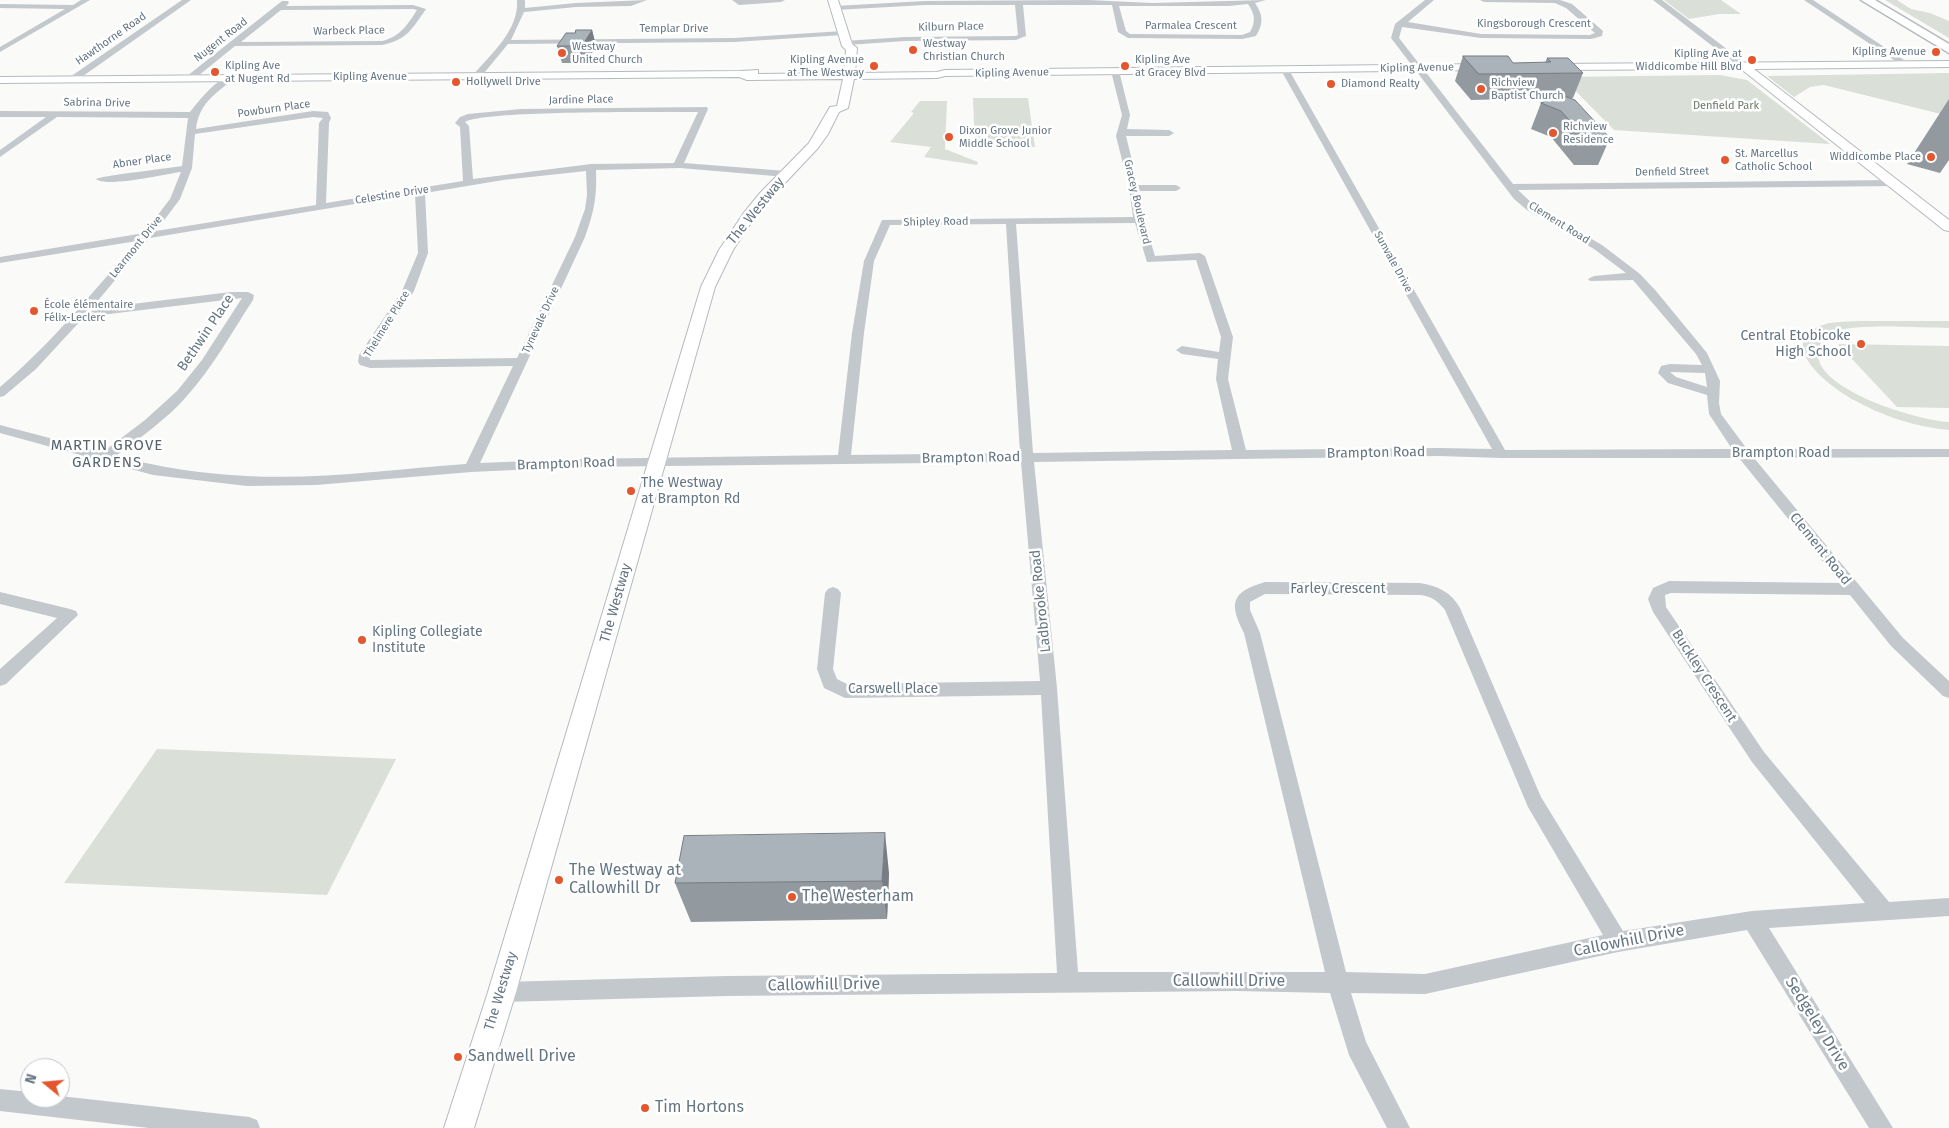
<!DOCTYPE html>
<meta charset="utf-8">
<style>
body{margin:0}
#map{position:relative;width:1949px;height:1128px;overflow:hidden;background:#fafaf8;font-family:"Fira Sans",sans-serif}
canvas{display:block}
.north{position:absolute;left:20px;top:1058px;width:50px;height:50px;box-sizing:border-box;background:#fff;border:1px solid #c1c8cd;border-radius:50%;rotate:287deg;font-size:14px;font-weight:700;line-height:20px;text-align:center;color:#657683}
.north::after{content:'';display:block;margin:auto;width:18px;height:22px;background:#e4572e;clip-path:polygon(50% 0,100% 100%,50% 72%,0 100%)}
</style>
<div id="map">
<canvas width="1949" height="1128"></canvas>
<div class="north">N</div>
</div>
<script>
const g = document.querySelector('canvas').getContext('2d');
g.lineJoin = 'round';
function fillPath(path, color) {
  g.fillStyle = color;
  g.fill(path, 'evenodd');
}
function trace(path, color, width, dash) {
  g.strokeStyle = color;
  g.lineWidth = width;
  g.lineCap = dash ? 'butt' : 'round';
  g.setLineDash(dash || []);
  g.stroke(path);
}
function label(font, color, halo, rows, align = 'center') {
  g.font = font + ' "Fira Sans",sans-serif';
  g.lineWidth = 5;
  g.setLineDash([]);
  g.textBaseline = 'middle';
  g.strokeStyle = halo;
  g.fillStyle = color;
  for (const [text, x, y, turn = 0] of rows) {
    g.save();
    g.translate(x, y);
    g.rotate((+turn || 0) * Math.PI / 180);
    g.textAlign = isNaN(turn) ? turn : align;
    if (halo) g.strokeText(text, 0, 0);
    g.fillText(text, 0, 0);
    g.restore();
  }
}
const green = new Path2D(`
 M1664 0H1721L1741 14H1719L1689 19Z
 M1885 0H1897L1911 9 1930 13 1949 21V38Z
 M1949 73V116L1824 85 1810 87 1794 97 1767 76Z
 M1720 75 1747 80 1830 144 1614 130 1562 77Z
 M973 98H1028L1035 147 975 148Z
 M920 101H947L945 149 978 162 977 165 924 157 931 147 890 142 914 113 911 112Z
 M1858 321H1949V328C1923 328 1856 323 1834 332 1826 335 1819 343 1818 352 1814 390 1920 421 1949 422V430C1916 427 1882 416 1854 400 1833 389 1774 346 1820 326 1831 321 1846 322 1858 321Z
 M1838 344 1949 346V408L1897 407Z
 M157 749 396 759 327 895 64 883Z`);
const street = new Path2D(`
 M81 0H90L0 52V47L65 9 0 8V4L73 5Z
 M182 0H191L76 81H70V77Z
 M517 0H525V8L576 3 647 0 631 6 576 7 524 12 511 40 734 38 843 31 847 33 843 35 734 42 508 44 480 78H474V74C492 53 519 30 517 0Z
 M732 0H785L781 2 739 5Z
 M1089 0 1152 3 1266 0 1255 3C1263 15 1264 23 1256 36L1242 39 1128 38 1118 32 1112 5H1023L1026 36 1016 40 905 41 847 45H844V41L905 37 1015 36 1018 35 1015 5H925L835 10 831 8 835 6 925 1ZM1248 4C1255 14 1256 22 1250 32L1242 35 1130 34 1126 31 1119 6H1229Z
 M1425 0H1434L1408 22 1481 34 1590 35 1595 33 1566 8 1555 3 1484 2 1480 0H1560L1572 4 1603 31 1602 36 1591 39 1481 38 1402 27 1399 38 1513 184 1894 180 1899 183 1894 186 1518 190 1535 206 1602 245 1640 274 1656 291 1707 353 1720 381 1719 403 1721 414 1747 449H1949V457L1754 458 1903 638 1949 681V698L1943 696 1891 646 1850 595 1671 593 1665 595 1666 607 1764 752 1889 902 1949 898V916L1769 928 1893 1128H1869L1747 930 1618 952 1425 994 1351 993 1366 1042 1410 1128H1387L1349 1055 1330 993 1237 991 726 996 502 1002 495 999 492 992 495 985 502 982 726 976 1057 973 1041 695 845 698 824 688 817 669 825 593 828 589 833 587 838 589 841 593 833 669 837 679 847 684 1040 681 1021 462 578 467 471 472 316 485 247 486 153 475 0 433V425L103 452 145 420 177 391 202 360 242 298 84 317 36 369 4 396 0 397V387C52 343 93 292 137 241L0 263V257L144 233 170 199 181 172C165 174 106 188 96 179 100 176 171 168 182 166L188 118 57 117 0 157V150L46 117H0V111L190 112C198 102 219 75 232 76V80C214 95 199 104 196 129L313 111 328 112 331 118 329 123 326 203 463 181 460 127 455 123 460 117 468 114 521 109 707 107 708 109 684 163 786 171 791 174 786 177 680 168 596 170C597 197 594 212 585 237L480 463 578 459 838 455 852 333 864 261 882 220 1133 217 1129 188 1116 136 1122 115 1111 71 1115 69 1119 71 1130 115 1127 129 1169 130 1174 133 1169 136H1126L1138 185H1176L1181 188 1176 191H1139L1144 220 1155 256 1200 253 1205 256 1233 337 1228 379 1246 450 1439 448 1492 449 1281 70 1285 68 1289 70 1505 450 1732 449 1709 414 1707 395 1668 383 1658 373 1661 366 1670 364 1702 365 1696 354 1633 280 1590 281 1588 279 1594 276 1626 273 1594 249 1527 210 1514 199 1391 38 1395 24ZM698 112 674 163 591 164 473 179 469 126 465 122C482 110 665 112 698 112ZM313 117 323 118 319 123 316 205 156 231 180 199 192 168 195 134ZM586 171 587 195 585 209 575 237 517 358 370 360 371 355 414 291 428 253 425 193 503 180ZM415 194 418 253 402 291 359 355 358 362 360 365 370 368 513 366 466 464C394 469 320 480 247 476 202 474 159 467 116 456 141 437 167 419 187 396 213 367 232 332 253 300L254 295 248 292H231L91 309 150 238ZM1135 223 1147 262 1196 260 1221 337 1219 352 1182 346 1176 350 1182 354 1218 359 1216 379 1232 450 1033 453 1016 224ZM1006 224 1020 453 851 455 864 333 874 261 890 225ZM1670 372 1705 373 1707 387 1676 377ZM1439 456 1501 458H1739L1840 583 1669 581 1653 588 1648 599 1653 612 1752 762 1865 903 1752 911 1623 931 1541 797 1460 608C1451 592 1438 586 1420 583L1265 582C1232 592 1228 602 1244 633L1325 972H1078L1057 688 1034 462ZM1265 594 1420 595C1431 596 1438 601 1445 610L1528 807 1603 935 1425 974 1346 972 1260 633 1250 610V602Z
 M1653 0H1662L1748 65V69H1742Z
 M1804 0H1813L1910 64 1903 66Z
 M282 1H288L289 3 286 6 413 5 426 9C412 29 407 40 382 45L235 46 193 80H187V76ZM413 9 417 10C408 24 400 37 382 41L241 42 281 10Z
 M0 592 70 609 76 611 78 615 6 684 0 686V669L57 618 0 604Z
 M0 1089 30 1092V1098H60V1096L249 1117 257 1120 260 1128H149L0 1111Z`);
const secondary = new Path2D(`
 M828 0H838L852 44 857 48 855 73 937 72 945 70 1485 64 1491 67 1485 70 945 76 937 78 854 79 848 108 839 112 828 134 818 148 770 199 753 220 733 250 715 287 516 992 474 1128H444L488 992 701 287 719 250 743 214 760 193 809 143 830 107 837 106 843 79 747 80 739 77 0 83V77L741 71 758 70V74L844 73 846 50 842 46Z
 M1949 61V67L1754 69 1949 220V231L1944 230 1741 69 1552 70 1546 67 1552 64Z`);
const primary = new Path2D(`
 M1861 0H1875L1949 44V53Z`);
const wall = new Path2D(`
 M592 30 596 46 586 63H562L557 46Z
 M1463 56 1513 63H1545L1547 58 1583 73 1573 98H1570L1610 138 1598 165H1574L1551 137 1531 129 1541 103 1555 98 1471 100 1455 81Z
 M1949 99V160L1940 173 1907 164Z
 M889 873 887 919 691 922 675 883Z`);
const shadedWall = new Path2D(`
 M592 30 596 46 586 63 582 46Z
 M885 833 889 873 887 919 882 881Z`);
const building = new Path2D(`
 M576 30H592L582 46H557L566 33H575Z
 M1463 56H1508L1513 63 1551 62 1547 58H1568L1583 73 1479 74Z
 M1564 96 1575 100 1610 138H1585L1561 111 1541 103Z
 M885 833 882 881 675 883 684 836Z`);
const markers = [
 [913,50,5,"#e4572e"],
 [1936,52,5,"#e4572e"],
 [562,53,5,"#e4572e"],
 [1752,60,5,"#e4572e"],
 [874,66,5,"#e4572e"],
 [1125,66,5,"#e4572e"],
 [215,72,5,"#e4572e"],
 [456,82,5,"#e4572e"],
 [1331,84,5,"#e4572e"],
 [1481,89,5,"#e4572e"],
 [1553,133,5,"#e4572e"],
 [949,137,5,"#e4572e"],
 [1931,157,5,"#e4572e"],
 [1725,160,5,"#e4572e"],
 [34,311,5,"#e4572e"],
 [1861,344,5,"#e4572e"],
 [631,491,5,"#e4572e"],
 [362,640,5,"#e4572e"],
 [559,880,5,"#e4572e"],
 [792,897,5,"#e4572e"],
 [458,1057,5,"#e4572e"],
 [645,1108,5,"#e4572e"]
];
const farStreetnames = [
 ["Kingsborough Crescent",1534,24],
 ["Parmalea Crescent",1191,26],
 ["Kilburn Place",951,27,-1],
 ["Templar Drive",674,29],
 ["Warbeck Place",349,31,-1],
 ["Hawthorne Road",111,39,-35],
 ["Nugent Road",221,40,-38],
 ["Kipling Avenue",1417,68,-1],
 ["Kipling Avenue",1012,73,-1],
 ["Kipling Avenue",370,77],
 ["Jardine Place",581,100,-1],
 ["Sabrina Drive",97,103,1],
 ["Powburn Place",274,109,-8],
 ["Abner Place",142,161,-8],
 ["Denfield Street",1672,172,-1],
 ["Celestine Drive",392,195,-9],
 ["Gracey Boulevard",1137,202,77],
 ["Shipley Road",936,222,-1],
 ["Clement Road",1559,223,32],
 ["Learmont Drive",136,247,-51],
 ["Sunvale Drive",1393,262,61],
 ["Tynevale Drive",541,320,-65],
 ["Thelmere Place",387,324,-58]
];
const farPoinames = [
 ["Westway",923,44],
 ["Christian Church",923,57],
 ["Westway",572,47],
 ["United Church",572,60],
 ["Kipling Avenue",1926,52,"right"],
 ["Kipling Ave at",1742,54,"right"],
 ["Widdicombe Hill Blvd",1742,67,"right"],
 ["Kipling Avenue",864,60,"right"],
 ["at The Westway",864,73,"right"],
 ["Kipling Ave",1135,60],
 ["at Gracey Blvd",1135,73],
 ["Kipling Ave",225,66],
 ["at Nugent Rd",225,79],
 ["Hollywell Drive",466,82],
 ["Richview",1491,83],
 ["Baptist Church",1491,96],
 ["Diamond Realty",1341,84],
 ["Richview",1563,127],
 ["Residence",1563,140],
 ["Dixon Grove Junior",959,131],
 ["Middle School",959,144],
 ["St. Marcellus",1735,154],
 ["Catholic School",1735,167],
 ["Widdicombe Place",1921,157,"right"],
 ["École élémentaire",44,305],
 ["Félix-Leclerc",44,318]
];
const farParknames = [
 ["Denfield Park",1726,106]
];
const streetNames = [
 ["The Westway",756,211,-51],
 ["Bethwin Place",206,333,-56],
 ["Brampton Road",1376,453,-1],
 ["Brampton Road",1781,453],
 ["Brampton Road",971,458,-1],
 ["Brampton Road",566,464,-2],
 ["Clement Road",1820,549,51],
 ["Farley Crescent",1338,589],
 ["Ladbrooke Road",1041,601,-96],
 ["The Westway",616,603,-74],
 ["Buckley Crescent",1704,676,57],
 ["Carswell Place",893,689],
 ["The Westway",501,991,-73]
];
const poiNames = [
 ["Central Etobicoke",1851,336,"right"],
 ["High School",1851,352,"right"],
 ["The Westway",641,483],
 ["at Brampton Rd",641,499],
 ["Kipling Collegiate",372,632],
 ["Institute",372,648]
];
const neighbourhoodNames = [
 ["MARTIN GROVE",107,446],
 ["GARDENS",107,463]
];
const nearPoinames = [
 ["The Westway at",569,871],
 ["Callowhill Dr",569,889],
 ["The Westerham",802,897],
 ["Sandwell Drive",468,1057],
 ["Tim Hortons",655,1108]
];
const nearStreetnames = [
 ["Callowhill Drive",1629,941,-11],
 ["Callowhill Drive",1229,982],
 ["Callowhill Drive",824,985,-1],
 ["Sedgeley Drive",1817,1024,58]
];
fillPath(green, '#dadfd7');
trace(secondary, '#b3babf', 2);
trace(primary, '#b5babe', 3);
fillPath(street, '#c3c8cc');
fillPath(secondary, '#fff');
fillPath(primary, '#fff');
fillPath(wall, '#929a9f');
fillPath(shadedWall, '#777d82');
fillPath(building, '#aab3b9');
trace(building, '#777d82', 1);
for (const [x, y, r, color] of markers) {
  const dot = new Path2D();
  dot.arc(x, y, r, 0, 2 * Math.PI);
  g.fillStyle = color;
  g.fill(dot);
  trace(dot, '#fff', 2);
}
label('11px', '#657683', '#fff', farStreetnames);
label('11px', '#657683', '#fff', farPoinames, 'left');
label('11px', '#687a64', '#fff', farParknames);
label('14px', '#657683', '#fff', streetNames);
label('14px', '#657683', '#fff', poiNames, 'left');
g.letterSpacing = '1px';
label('15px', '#57646e', '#fff', neighbourhoodNames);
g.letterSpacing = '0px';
label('16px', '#657683', '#fff', nearPoinames, 'left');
label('16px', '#657683', '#fff', nearStreetnames);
</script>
